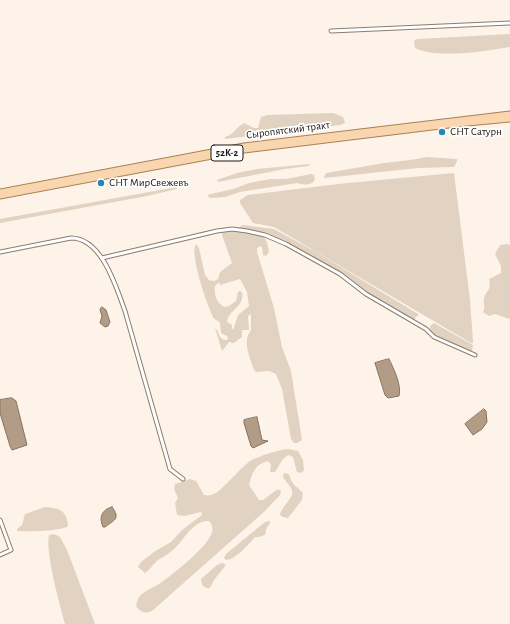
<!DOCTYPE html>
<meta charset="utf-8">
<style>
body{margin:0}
canvas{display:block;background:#fef3e8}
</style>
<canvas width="510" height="624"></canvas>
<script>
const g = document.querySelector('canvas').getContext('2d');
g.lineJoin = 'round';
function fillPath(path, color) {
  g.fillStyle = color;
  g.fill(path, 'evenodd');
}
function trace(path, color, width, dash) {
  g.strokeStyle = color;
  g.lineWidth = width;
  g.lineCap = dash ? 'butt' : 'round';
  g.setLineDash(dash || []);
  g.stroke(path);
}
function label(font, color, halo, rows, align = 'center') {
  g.font = font + ' "Alegreya Sans",sans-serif';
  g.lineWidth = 3.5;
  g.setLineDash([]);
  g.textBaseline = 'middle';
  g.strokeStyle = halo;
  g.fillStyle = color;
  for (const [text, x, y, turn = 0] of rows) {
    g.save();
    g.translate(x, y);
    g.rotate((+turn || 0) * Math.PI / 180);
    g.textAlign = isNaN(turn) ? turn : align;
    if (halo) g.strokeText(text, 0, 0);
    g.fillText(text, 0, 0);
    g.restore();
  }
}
const green = new Path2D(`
 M510 34V47C487 51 435 59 415 48L414 41 417 39Z
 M333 113 343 117 345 123 340 125 225 139V137C235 134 235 128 244 123L254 128H258L261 117 268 115Z
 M427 157 457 159V161L454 167 418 168 325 178 324 177 326 173C346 170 365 166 384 163 399 161 413 160 427 157Z
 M309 164 310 165 308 166 285 169 218 182 217 180 237 173 257 169Z
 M454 173 470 300 473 341V343H471L274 227 253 223 240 203V200L248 195 338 184Z
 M311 174 314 175 315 180C311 186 303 185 297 183L240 192 225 197 210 198 207 195 233 189 249 183 270 179H286Z
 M177 187V189L147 196 0 223V219Z
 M243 225 274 229 316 252 418 314 419 315 416 317 414 321 367 293 338 272 299 249 262 232 237 228Z
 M226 231 256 233 263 235 267 242 269 252 266 256 263 255 262 248 260 246 257 248V252L274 308 282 347 291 371 302 440 297 443H294L291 439 282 389 276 374 269 371 256 372 254 370C250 358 242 341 251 330V314L248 316 249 330H242V337L234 343 229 342 222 351 215 328C220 332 218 340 227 340L228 339 227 336 221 333 220 323C217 319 215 321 213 317 207 305 189 253 196 244L199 248 205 275 209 280 214 281 218 279 220 272 232 263 222 235V232ZM240 279 247 292 249 306 238 315 233 330 232 328V325L227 322C229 309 245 307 242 292L239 291 238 292 236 301 229 306 224 307C216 302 214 295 215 286L219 282 220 285Z
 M507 244 510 245V318L509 319 495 314 489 316 483 312C486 304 483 305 484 299 486 289 492 292 489 279L501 273V266L495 254 500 245Z
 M434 323 473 345 472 352 434 335 429 330 431 325Z
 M288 449 298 451 303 460 304 470 301 473 297 472 293 457 288 455 283 459 275 472H270L271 464 268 461C255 464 252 473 249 485L259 500H263L278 489 281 491 280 495 265 511 152 611C145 614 140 612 136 606 137 602 137 600 139 597 145 590 155 587 162 582 174 573 209 546 212 532 213 528 212 524 209 521 194 520 185 538 176 547 171 553 164 556 158 560 153 564 151 569 145 573L138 567 141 562 154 552 171 542 182 530 202 515 201 512 184 516 177 515 175 503 178 498 174 489 175 484 190 479 196 481 204 495C208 496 212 495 216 493 228 484 237 471 250 461 259 456 278 450 288 449Z
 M284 473 289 474C293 487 295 484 303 493L302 500 288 518C285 518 282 517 280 515 281 507 294 498 292 491 291 486 285 481 283 477Z
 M45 507C59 508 67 510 68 526 62 531 25 532 17 531V529L22 525 25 514Z
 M270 521V524L267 527 265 535 259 537H255C249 544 235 560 226 560L224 558 226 554 265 522Z
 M54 534 60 537 67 550 95 624H65C60 605 45 552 49 535Z
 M222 563 226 565 214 580 210 588H206L202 585 201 579 217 565Z`);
const water = new Path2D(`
 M102 307 106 310 110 322 108 326 105 327 100 323 102 316 100 310Z
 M389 359C394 369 402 386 399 396L388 398 385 395 375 363Z
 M12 398 16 401 27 445 12 450 10 446 0 413V400Z
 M484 409 486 411 487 422 482 429 473 435 465 424Z
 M257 417 262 440 268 441 253 448 251 446 244 423V420Z
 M112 507C121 519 114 520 105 527H103C99 518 101 510 112 507Z`);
const minor = new Path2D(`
 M331 31 510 23
 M0 252 71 238C102 238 116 287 125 311L170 469 183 479
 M102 258 217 231 232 229 247 231 265 235 286 244 340 274 366 294 426 329 434 337 475 355
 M0 520 11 550 0 555`);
const primary = new Path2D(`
 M0 192 244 146 510 114
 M0 196 244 150 457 124 510 119`);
const markers = [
 [442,132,4,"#2986b3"],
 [101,183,4,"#2986b3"]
];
const shields = [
 [227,153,32]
];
const shieldNames = [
 ["52К-2",227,153]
];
const streetNames = [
 ["Сыропятский тракт",288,130,-7]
];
const poiNames = [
 ["СНТ Сатурн",450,132],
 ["СНТ МирСвежевъ",109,183]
];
fillPath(green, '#e2d2c2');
fillPath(water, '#b29c86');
trace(water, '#857464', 1);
trace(minor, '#897d70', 5);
trace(primary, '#a98157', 7);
trace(minor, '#fff', 3);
trace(primary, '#f9d6b0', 5);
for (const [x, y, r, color] of markers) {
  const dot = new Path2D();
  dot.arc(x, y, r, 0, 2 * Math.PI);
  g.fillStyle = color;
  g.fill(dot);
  trace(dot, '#fff', 1.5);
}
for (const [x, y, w] of shields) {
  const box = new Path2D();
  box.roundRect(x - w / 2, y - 8, w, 16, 3);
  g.fillStyle = '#fff';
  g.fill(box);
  trace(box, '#1c1713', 1);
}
label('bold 10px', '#1c1713', null, shieldNames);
label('11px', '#1c1713', '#fff', streetNames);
label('11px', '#1c1713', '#fff', poiNames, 'left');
</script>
